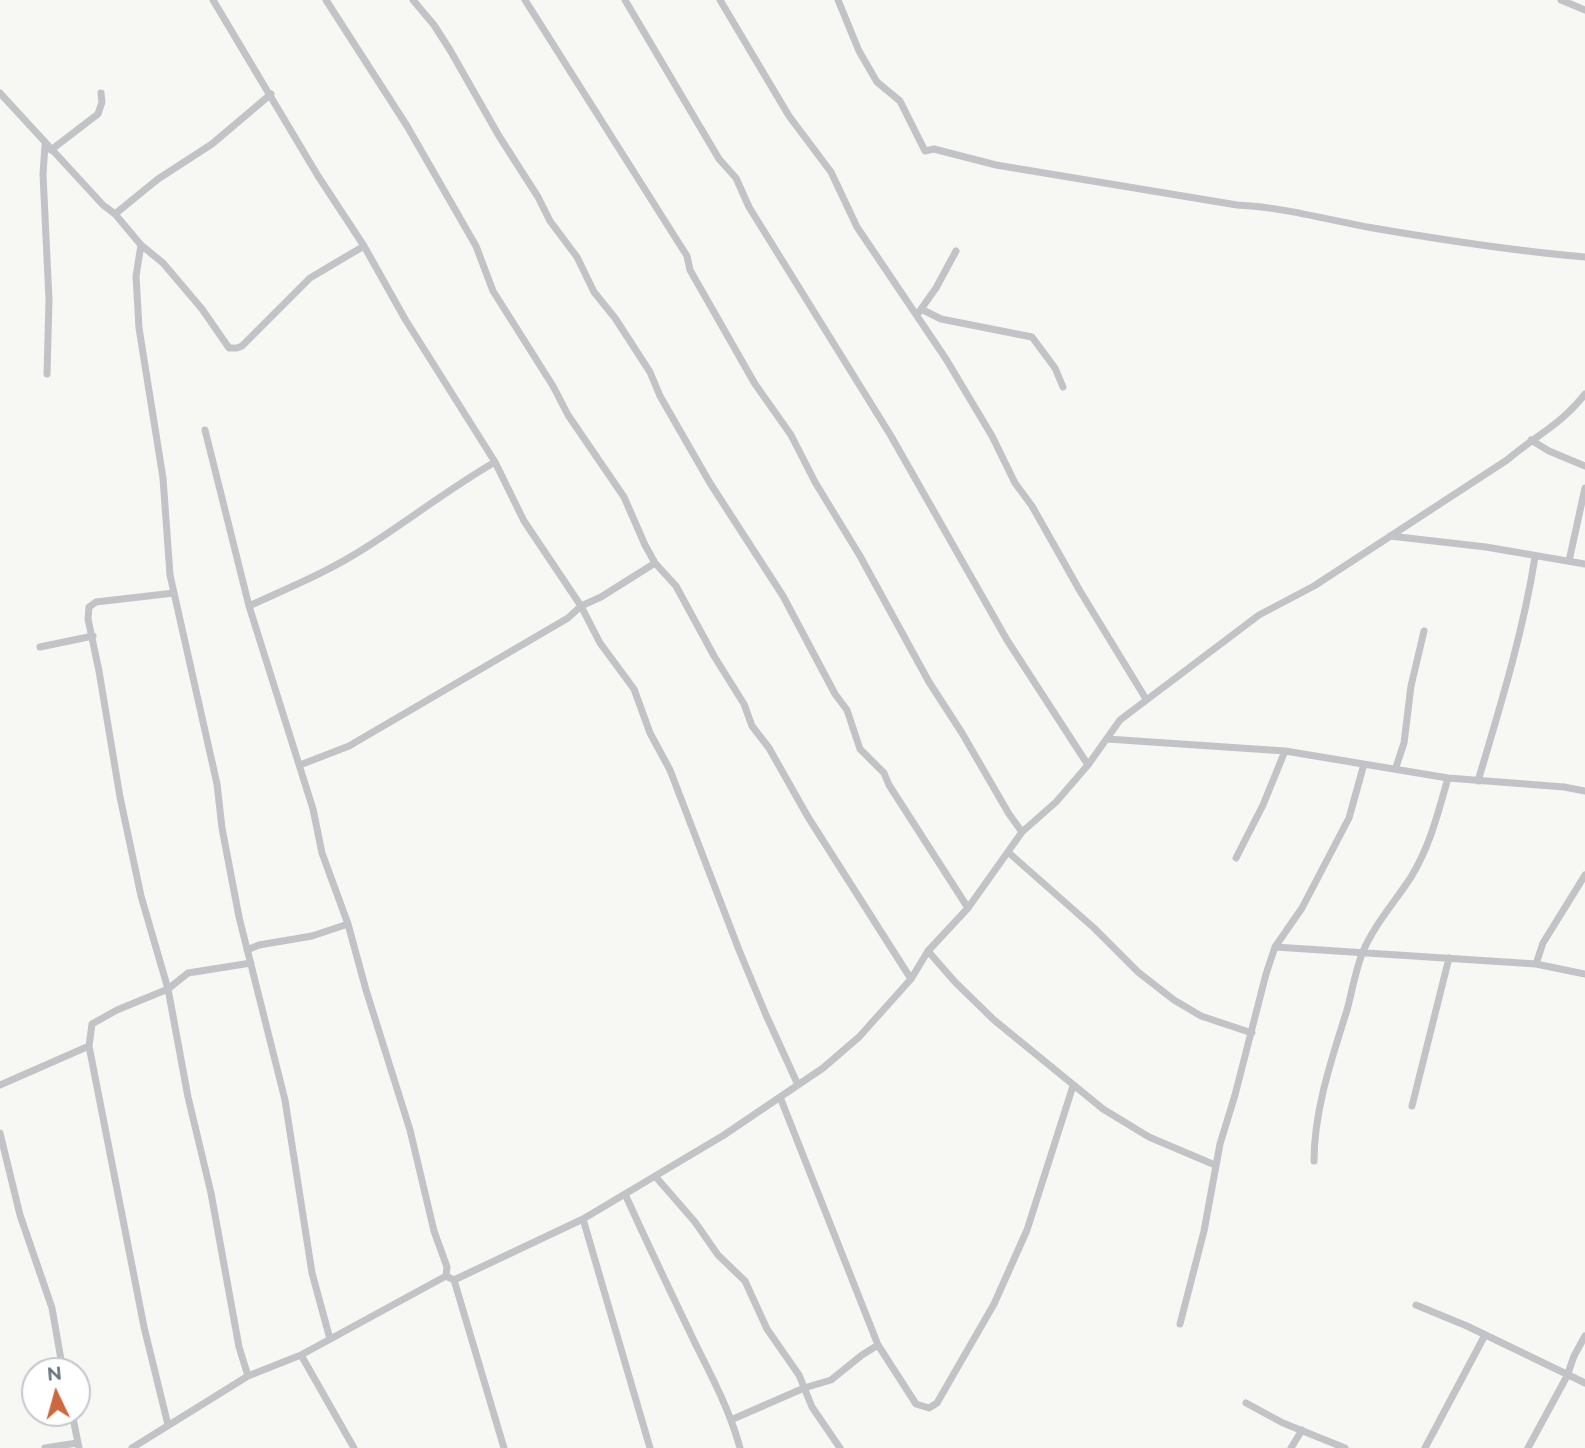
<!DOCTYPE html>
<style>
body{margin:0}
#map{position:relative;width:1585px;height:1448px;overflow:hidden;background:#f7f7f4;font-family:Raleway,sans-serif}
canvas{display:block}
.north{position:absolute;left:21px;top:1357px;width:70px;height:70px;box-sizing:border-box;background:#fff;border:2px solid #c3c8cd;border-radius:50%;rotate:355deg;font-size:19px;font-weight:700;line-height:28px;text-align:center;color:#6a7581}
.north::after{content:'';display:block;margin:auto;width:24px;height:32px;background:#cd683e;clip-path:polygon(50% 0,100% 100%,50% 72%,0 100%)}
</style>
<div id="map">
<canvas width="1585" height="1448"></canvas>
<div class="north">N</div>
</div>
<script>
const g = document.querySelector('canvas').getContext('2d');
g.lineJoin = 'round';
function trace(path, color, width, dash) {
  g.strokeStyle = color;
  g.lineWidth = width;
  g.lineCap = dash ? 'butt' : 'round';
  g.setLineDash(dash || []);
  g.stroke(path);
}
const minor = new Path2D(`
 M213 0 318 176 364 246 405 319 495 462 524 521 581 606 600 643 634 689 650 733 670 770 739 950 766 1015 798 1085
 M326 0 407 126 476 246 493 291 553 386 568 415 624 497 645 545 655 563 676 586 714 656 744 704 752 726 769 748 808 817 911 979
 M413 0 434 25 450 50 499 136 538 197 550 221 577 257 594 292 615 318 650 372 660 396 710 483 783 596 835 694 847 710 860 749 884 773 889 785 968 908
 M525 0 687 256 690 270 755 384 791 435 815 482 860 556 929 682 962 733 1009 814 1022 832
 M625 0 719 159 736 178 749 207 891 436 1007 640 1088 765
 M720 0 789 116 831 172 857 227 946 359 992 436 1015 483 1032 506 1080 591 1146 699
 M838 0 859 51 877 82 900 101 925 151 934 149 996 165 1237 205C1283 207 1328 220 1373 228 1443 240 1514 251 1585 257
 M1561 0 1585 10
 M0 93 103 205 115 214 141 245 163 263 202 309 229 348H237L242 346 310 278 364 246
 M45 145 43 174 49 300 47 374
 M51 150 98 114 102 102 101 93
 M115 214 158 179 212 144 271 94
 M141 245 136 276 139 328 163 478 170 575 217 784 222 828 239 917 285 1100 312 1273 330 1339
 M921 309 941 319 1032 337 1055 368 1063 387
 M919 312 936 288 956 251
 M205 430 249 606
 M1531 440 1549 451 1585 466
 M1390 536 1486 547 1585 564
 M1569 561 1585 488
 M174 593 96 602 89 607 88 619 99 671 120 797 141 896 168 989 188 1097 211 1193 239 1347 248 1376
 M40 647 93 636
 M1107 739 1285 751 1448 778 1564 787 1585 791
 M300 765 349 746 568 618 581 606 601 597 655 563
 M1396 767 1404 743 1411 686 1424 631
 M1478 781C1500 707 1523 633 1535 557
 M1008 852 1094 928 1138 972 1174 1000 1201 1016 1252 1033
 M1236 858 1263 805 1285 751
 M1275 947 1536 964 1543 943 1585 875
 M247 950 259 945 312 936 348 924
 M928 951 955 982 994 1020 1103 1109 1149 1137 1215 1165
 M1536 964 1585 974
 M89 1046 144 1327 168 1425
 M0 1085 89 1046 92 1024 117 1010 168 989 188 973 251 963
 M1412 1106 1449 958
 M0 1133 20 1215 52 1308 63 1371
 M1314 1161C1314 1110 1332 1058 1347 1010 1352 992 1355 972 1362 954 1373 926 1395 902 1411 877 1430 846 1438 813 1448 778
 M655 1176 695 1222 718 1255 745 1281 767 1329 799 1375 812 1407 840 1448
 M625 1194C648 1245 672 1295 696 1345 713 1379 730 1411 740 1448
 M583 1219 650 1448
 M446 1276 447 1267 434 1231 410 1130 366 990 348 924 322 853 313 809 249 606C288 588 328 572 365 548 409 520 450 488 495 462
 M454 1280 504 1448
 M1416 1305 1467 1326 1585 1383
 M1180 1324 1204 1231 1220 1144 1235 1095 1266 974 1275 947 1302 908 1349 818 1364 764
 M878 1345 916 1404 929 1408 937 1403 994 1304 1027 1230 1073 1086
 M301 1355 354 1448
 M1246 1403 1283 1423 1345 1448
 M72 1413 79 1448
 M733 1419 804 1388 831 1380 862 1355 878 1345 780 1097
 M45 1448 77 1443
 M132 1448 248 1376 301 1355 446 1276 454 1280 583 1219 724 1135 823 1068 859 1037 911 979 928 951 968 908 1022 832 1056 802 1088 765 1120 720 1259 615 1314 586 1507 460C1535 436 1562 424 1585 394
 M1291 1448 1302 1430
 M1425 1448 1485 1335
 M1528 1448 1567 1376 1574 1356 1585 1336`);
trace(minor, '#c1c3c7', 7);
</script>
